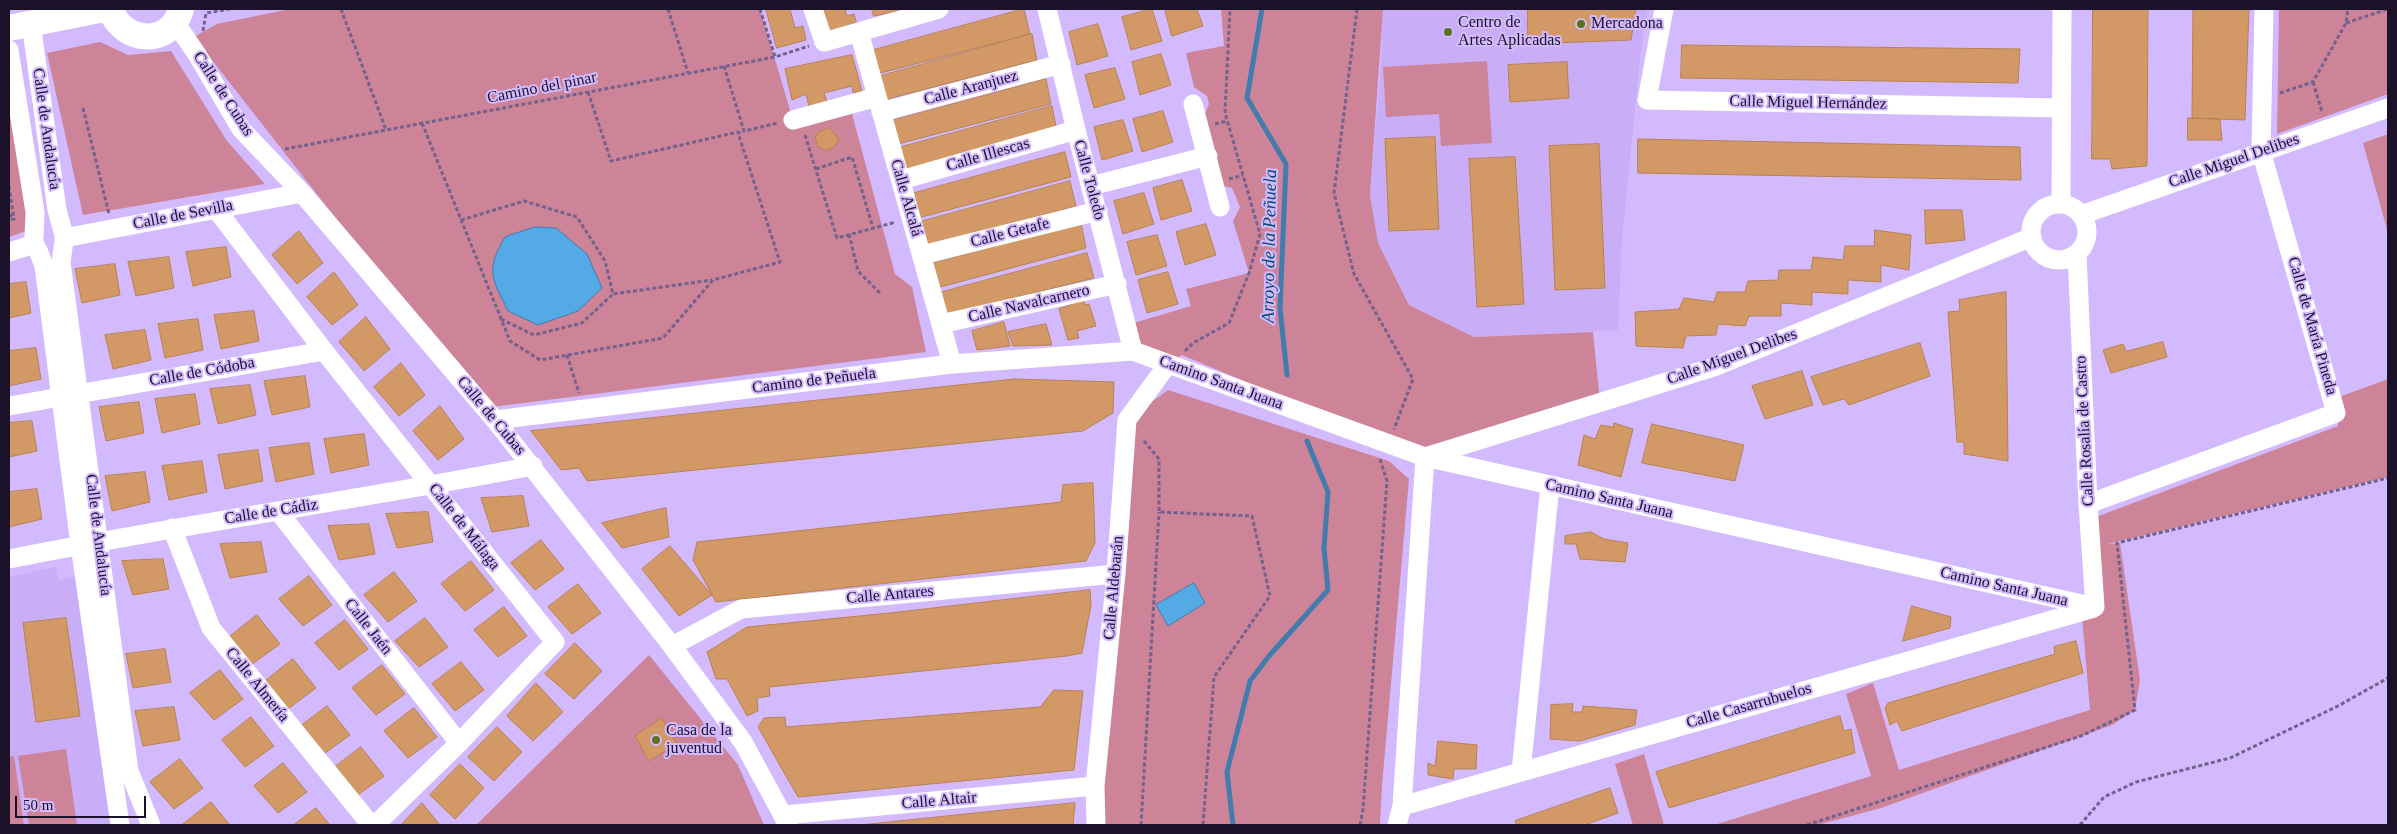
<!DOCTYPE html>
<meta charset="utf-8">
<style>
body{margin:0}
#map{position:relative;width:2397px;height:834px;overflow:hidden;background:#d3bafe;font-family:"Times New Roman",serif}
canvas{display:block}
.frame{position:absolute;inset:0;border:10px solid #1b1129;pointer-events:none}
.scale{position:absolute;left:15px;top:796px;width:131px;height:22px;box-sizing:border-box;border:2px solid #1b1129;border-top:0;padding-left:6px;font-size:15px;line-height:18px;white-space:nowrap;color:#1b1129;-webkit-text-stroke:4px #d3bafe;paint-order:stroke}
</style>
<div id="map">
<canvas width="2397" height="834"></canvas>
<div class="frame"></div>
<div class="scale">50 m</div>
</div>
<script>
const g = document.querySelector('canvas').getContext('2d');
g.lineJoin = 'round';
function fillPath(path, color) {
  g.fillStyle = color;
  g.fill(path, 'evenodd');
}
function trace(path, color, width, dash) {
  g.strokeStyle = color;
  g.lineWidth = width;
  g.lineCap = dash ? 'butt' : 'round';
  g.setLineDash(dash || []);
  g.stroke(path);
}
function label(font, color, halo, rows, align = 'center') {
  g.font = font + ' "Times New Roman",serif';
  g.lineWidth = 4;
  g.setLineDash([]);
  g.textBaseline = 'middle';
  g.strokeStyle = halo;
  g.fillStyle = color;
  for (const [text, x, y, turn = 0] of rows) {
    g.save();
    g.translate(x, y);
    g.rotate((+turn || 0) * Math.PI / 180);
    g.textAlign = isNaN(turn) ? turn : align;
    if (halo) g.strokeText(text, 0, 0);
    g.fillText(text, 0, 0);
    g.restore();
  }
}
const built = new Path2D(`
 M1383 9H1648L1641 49 1622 240 1618 330 1474 337 1410 305 1378 243 1370 195 1381 62Z
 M56 567 58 580 77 576 112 825H9V577Z`);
const green = new Path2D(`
 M290 9H760L793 120 851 110 895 274 912 287 926 352 484 408 194 37 217 24Z
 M1221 9H1383L1370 195 1378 243 1409 305 1474 337 1593 332 1600 402 1425 457 1182 355 1168 364 1133 351 1127 325 1191 306 1186 289 1249 273 1233 221 1240 207 1232 188 1223 186 1204 116 1209 104 1207 96 1194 87 1186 53 1224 46Z
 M2279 9H2388V94L2277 134Z
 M100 42 128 55 171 51 227 141 265 184 83 215 47 53Z
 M1487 61 1492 143 1441 146 1439 114 1386 117 1383 67Z
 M9 103 29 230 9 237Z
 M2388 134V233L2363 143Z
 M2388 379V477L2107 544 2120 543 2140 680 2135 710 2112 725 1881 808 1818 825H1714L1871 776 1846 694 1873 683 1899 770 2090 710 2082 616 2096 517 2338 426 2339 397Z
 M1168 390 1389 461 1409 479 1382 786 1380 825H1096L1127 420Z
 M649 655 738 765 764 825H476Z
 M66 749 77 825H29L18 756Z
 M1644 754 1664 825H1633L1615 764Z
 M14 756 24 825H9V757Z`);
const water = new Path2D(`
 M535 227 556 228 587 254 602 288 578 311 538 325 508 311C492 278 485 271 505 237Z
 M1194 583 1205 603 1168 626 1156 605Z`);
const stream = new Path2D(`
 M1262 9 1247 98 1286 164 1280 308 1287 375
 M1233 825 1227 772 1250 681 1269 656 1328 590 1324 548 1328 492 1307 441`);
const building = new Path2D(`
 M766 9H790L795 28 803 26 806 40 777 48Z
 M821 9H845L847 16 854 14 858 28 829 35Z
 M872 9H907L874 16Z
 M1024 9 1030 34 877 74 870 51Z
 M1152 9 1162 41 1131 50 1122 17Z
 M1165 9H1197L1203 26 1172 36Z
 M1528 9H1636L1631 40 1528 44Z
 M2093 9H2148L2147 166 2112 169 2110 159H2092Z
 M2215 9H2249L2245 120 2192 118 2193 10Z
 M1098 24 1108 56 1077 65 1069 32Z
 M1032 34 1037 60 884 100 877 77Z
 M1682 45 2020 49 2018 83 1681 78Z
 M1161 54 1171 85 1140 95 1132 62Z
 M852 55 862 91 853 93 852 86 824 93 827 102 809 107 806 94 792 100 785 69Z
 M1567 62 1569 98 1510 102 1508 65Z
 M1115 68 1125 99 1094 108 1085 75Z
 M1046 79 1051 104 898 144 891 121Z
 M1052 106 1057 131 904 172 898 148Z
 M1163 111 1173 142 1142 152 1133 119Z
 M2188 118 2220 119 2222 140H2188Z
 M1123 120 1133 151 1102 160 1094 127Z
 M829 128 839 139 835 146 826 151 818 146 815 137 819 132Z
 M1435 137 1439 229 1389 231 1385 139Z
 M1638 139 2020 147 2021 180 1638 173Z
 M1599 144 1605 288 1555 290 1549 146Z
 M1065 152 1071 177 918 218 911 194Z
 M1515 157 1524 304 1477 307 1469 159Z
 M1182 180 1192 211 1161 220 1153 188Z
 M1070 181 1076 206 923 247 916 223Z
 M1144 193 1154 224 1123 234 1114 201Z
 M1925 210H1962L1965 240 1926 244Z
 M1081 223 1086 248 933 289 927 265Z
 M1206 224 1216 255 1185 265 1176 232Z
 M1875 230 1911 235 1909 270 1881 265V282L1848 280V294L1812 292V305L1781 303V316H1749L1745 326 1718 324 1716 335 1686 336 1683 348 1636 346 1635 312 1679 309 1684 298 1714 302 1717 292H1745L1748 281 1778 280 1779 270H1811L1813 257 1843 260 1845 246H1874Z
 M299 231 323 263 297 284 272 255Z
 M1157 235 1167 266 1136 275 1127 242Z
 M226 247 231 277 193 286 186 252Z
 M1087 253 1094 278 941 316 935 294Z
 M169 257 174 288 136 296 128 262Z
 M115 264 120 295 82 303 75 269Z
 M334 272 358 305 332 325 307 297Z
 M1168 272 1178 304 1147 313 1138 280Z
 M26 282 31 313 9 318V284Z
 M2006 292 2008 461 1964 454V442H1957L1948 312 1960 311 1959 300Z
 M1084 301 1085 305 1089 304 1096 326 1077 331 1079 338 1068 340 1059 309Z
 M254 311 259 341 221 349 214 315Z
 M366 317 390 349 364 371 339 342Z
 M198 319 203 350 165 358 158 324Z
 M1004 322 1010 346 977 350 972 331Z
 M1046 324 1052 345 1013 346 1008 332Z
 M145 330 151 360 113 369 105 335Z
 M2163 342 2167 357 2111 373 2103 350 2123 344 2126 351Z
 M1920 343 1930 376 1849 405 1844 399 1823 405 1811 377Z
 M36 348 41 379 9 386V351Z
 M401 363 425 395 399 416 374 387Z
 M1802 371 1813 405 1765 419 1752 386Z
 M305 376 310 407 272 415 264 381Z
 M1015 379 1114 382 1113 413 1083 431 587 481 579 468 561 470 531 431Z
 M250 385 256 415 218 424 210 389Z
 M195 394 200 424 162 433 155 399Z
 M139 402 144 433 106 441 99 407Z
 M440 406 464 439 438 460 413 431Z
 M32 421 37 451 9 457V423Z
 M1614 423 1633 429 1621 477 1578 465 1584 435 1595 439 1601 425 1613 427Z
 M1652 424 1744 445 1735 481 1642 463Z
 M364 434 369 465 331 473 324 439Z
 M309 443 314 474 276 482 269 448Z
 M258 450 263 481 225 489 218 455Z
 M202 461 207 492 169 500 162 466Z
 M145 472 150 502 112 511 105 476Z
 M1093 483 1095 543 1086 561 716 602 693 560 697 542 1061 502 1063 485Z
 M37 489 42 519 9 527V492Z
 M523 496 529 526 492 532 481 498Z
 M666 508 669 537 622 548 602 523Z
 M428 512 433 542 397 548 386 514Z
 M369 524 375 554 339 560 328 526Z
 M1591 532 1604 539 1628 543 1625 562 1580 559 1576 544H1565V536Z
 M541 540 564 569 535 590 511 563Z
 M261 542 267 572 230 578 220 544Z
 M670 546 712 595 679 616 642 569Z
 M163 559 169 589 133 595 122 561Z
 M471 561 494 590 465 611 441 584Z
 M394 572 417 601 388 622 364 595Z
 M309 576 332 605 303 626 279 599Z
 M578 584 601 613 572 634 548 607Z
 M1090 590 1091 605 1082 653 1067 656 769 687 770 696 757 698 758 711 747 716 727 679H716L707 652 747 627 890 613Z
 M1912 606 1951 617 1950 628 1903 641Z
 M504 607 527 636 498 657 474 630Z
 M257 615 280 644 251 665 228 638Z
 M66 618 80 716 36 722 23 623Z
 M425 618 448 647 419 667 395 641Z
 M345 620 368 649 339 670 315 643Z
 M2076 641 2083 673 1902 731 1897 721 1890 725 1885 708 1888 703 2055 654 2054 647Z
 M575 643 602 671 574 699 545 674Z
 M165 649 171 682 133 688 126 654Z
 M293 659 316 688 288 709 264 682Z
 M461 662 484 690 455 711 432 684Z
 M382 665 405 694 376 715 352 688Z
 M220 670 243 699 214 720 190 693Z
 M536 683 563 712 533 741 507 716Z
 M1054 690 1083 691 1074 770 798 797 758 727 764 718 785 717 786 727 1040 707Z
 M1573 704 1572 712H1582L1583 706 1637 710 1635 725 1580 741 1550 739 1551 705Z
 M327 706 350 735 321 756 297 729Z
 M174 707 180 740 143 746 135 711Z
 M414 708 437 737 408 758 384 731Z
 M1840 716 1844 731 1851 729 1855 753 1669 808 1656 772Z
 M251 717 274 746 245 767 222 740Z
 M662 718 677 744 649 761 635 736Z
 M497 727 522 752 494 781 468 757Z
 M1438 741 1477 745 1476 769H1454L1453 779 1428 775V763L1435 766Z
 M361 747 384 776 355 797 331 770Z
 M180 759 203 788 174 809 150 782Z
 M283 763 307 792 278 813 254 786Z
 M460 764 484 788 455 819 430 795Z
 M1610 788 1618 813 1585 825H1517L1515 821Z
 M211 802 230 825H182Z
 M422 803 440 825H401Z
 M1075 803 1073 825H860Z
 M316 808 330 825H294Z`);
const path = new Path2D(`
 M341 9 386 130
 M668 9 688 73
 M760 9 775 57
 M1357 9 1334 193 1354 274 1413 379 1394 429
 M2346 23 2388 9
 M203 31 206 13 230 9
 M724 66 744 131 778 123
 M2313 82 2322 112
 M588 92 611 161 738 132
 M2280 93 2313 82 2346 23 2348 9
 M83 108 109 214
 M422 123 510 341 540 360 663 338 713 280 780 262 738 133 744 131
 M1215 124 1227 121
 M805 135 837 238 896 222
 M285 149 775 57 809 46
 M816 169 852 157 873 228
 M1229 179 1243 175
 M9 186 14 219 9 220
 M9 214 14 219
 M461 220 524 201 577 217 605 261 613 294 712 280
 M849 234 858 271 880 293
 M501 319 534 335 582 323 613 294
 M1185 351 1193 343 1229 323 1249 273 1260 234 1225 113 1230 9
 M567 355 579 393
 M1144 441 1159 459V512L1252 516 1270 596 1214 677 1203 825
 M1141 825 1159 512
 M1360 825 1363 809 1387 481 1380 459
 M1807 825 2081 736 2135 710 2117 543 2388 478
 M2080 825 2104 797 2136 782 2230 758 2338 706 2388 678`);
const street = new Path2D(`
 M813 9 824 42 939 9
 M1047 9 1076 130 1133 351
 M1664 9 1647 100 2061 108
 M175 22 198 56 241 129 302 193 495 420 672 646 743 742 788 825
 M31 23 57 210 64 235
 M859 32 952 364
 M9 50 35 212 34 238
 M1193 104 1220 207
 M881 112 1061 64
 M793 120 877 97
 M901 180 1076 130
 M1091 186 1208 156
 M2061 204 2062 9
 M2031 232a28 28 0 1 1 56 0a28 28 0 1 1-56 0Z
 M216 209 324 351 555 642 459 743 375 825
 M2081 215 2388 108
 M64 238 302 193
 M64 241 61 262 129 771 151 825
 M38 250 44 266 80 545 120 825
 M9 252 35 244
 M2077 254 2088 504 2095 607
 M922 255 1098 211
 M941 324 1117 284
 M9 406 324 351
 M495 420 952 364 1133 351 1425 457 2095 607
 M2088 504 2336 413 2261 151 2264 9
 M278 511 459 743
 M172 528 211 628 371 825
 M9 559C183 524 359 500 533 466
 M672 646 741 609 1116 574
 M1521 772 1550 485
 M1402 806 2094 608
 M784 815 1095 786
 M1096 825 1095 786 1116 574 1127 420 1168 364
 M1397 825 1402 806 1425 457 1714 367 2032 237`);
const secondary = new Path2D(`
 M110 9C123 44 171 47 181 9
 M9 28 104 9`);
const markers = [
 [1581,24,5,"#5f711f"],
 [1448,32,5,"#5f711f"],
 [656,740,5,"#5f711f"]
];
const poiNames = [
 ["Centro de",1458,23],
 ["Artes Aplicadas",1458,41],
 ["Mercadona",1591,24],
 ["Casa de la",666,731],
 ["juventud",666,749]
];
const streetNames = [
 ["Camino del pinar",542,88,-11],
 ["Calle Aranjuez",971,88,-15],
 ["Calle de Cubas",223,94,57],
 ["Calle Miguel Hernández",1808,103,1],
 ["Calle de Andalucía",46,129,82],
 ["Calle Illescas",988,155,-16],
 ["Calle Miguel Delibes",2234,161,-19],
 ["Calle Toledo",1089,180,75],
 ["Calle Alcalá",906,198,74],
 ["Calle de Sevilla",183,215,-11],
 ["Calle Getafe",1010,233,-14],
 ["Calle Navalcarnero",1029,304,-13],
 ["Calle de María Pineda",2312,326,74],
 ["Calle Miguel Delibes",1732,357,-20],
 ["Calle de Códoba",202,372,-10],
 ["Camino de Peñuela",814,381,-7],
 ["Camino Santa Juana",1221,383,20],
 ["Calle de Cubas",491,416,50],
 ["Calle Rosalía de Castro",2085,431,-93],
 ["Camino Santa Juana",1609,499,13],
 ["Calle de Cádiz",271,512,-9],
 ["Calle de Málaga",464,527,52],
 ["Calle de Andalucía",98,535,83],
 ["Camino Santa Juana",2004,587,13],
 ["Calle Aldebarán",1114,588,-85],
 ["Calle Antares",890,595,-5],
 ["Calle Jaén",368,627,52],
 ["Calle Almería",257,685,51],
 ["Calle Casarrubuelos",1749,706,-16],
 ["Calle Altair",939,801,-5]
];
const waterNames = [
 ["Arroyo de la Peñuela",1270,246,-89]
];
fillPath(built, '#c9aef7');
fillPath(green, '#cd8398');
fillPath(water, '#53aae5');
trace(water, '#427cad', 1);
trace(stream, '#427cad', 5);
fillPath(building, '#d29866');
trace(building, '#b98150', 1);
trace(path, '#73618e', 3, [4, 2.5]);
trace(street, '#fff', 19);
trace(secondary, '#fff', 26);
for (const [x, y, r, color] of markers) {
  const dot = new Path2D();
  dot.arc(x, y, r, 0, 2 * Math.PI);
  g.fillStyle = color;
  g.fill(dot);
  trace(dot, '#d3bafe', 2);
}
label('16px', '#1b1129', '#d3bafe', poiNames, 'left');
label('16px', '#1b1129', '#d3bafe', streetNames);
label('italic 18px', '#044b72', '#d3bafe', waterNames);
</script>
